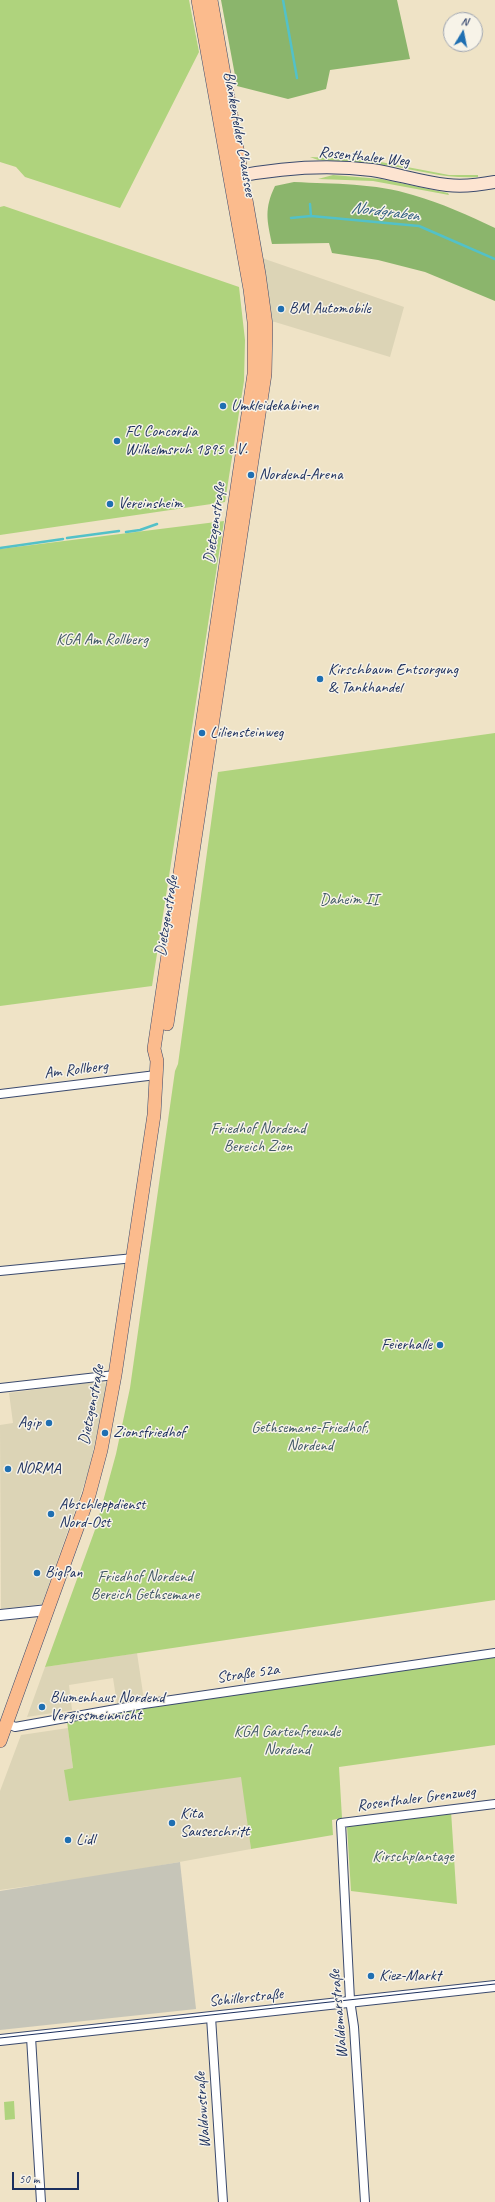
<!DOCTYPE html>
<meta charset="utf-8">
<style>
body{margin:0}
#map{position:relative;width:495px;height:2202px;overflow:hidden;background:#efe3c6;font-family:Caveat,sans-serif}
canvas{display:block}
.north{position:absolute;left:443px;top:12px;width:40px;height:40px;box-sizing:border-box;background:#f7f3e8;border:1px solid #9fa5b1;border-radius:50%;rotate:10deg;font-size:11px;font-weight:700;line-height:16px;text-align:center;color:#1b2f5e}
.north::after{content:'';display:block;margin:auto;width:14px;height:18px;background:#1f6fb2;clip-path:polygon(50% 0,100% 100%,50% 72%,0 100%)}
.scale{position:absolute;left:12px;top:2172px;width:67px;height:18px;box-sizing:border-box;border:2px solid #1b2f5e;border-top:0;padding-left:5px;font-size:12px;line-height:14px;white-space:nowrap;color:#1b2f5e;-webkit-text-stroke:3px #f7f3e8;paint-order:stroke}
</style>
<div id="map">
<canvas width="495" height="2202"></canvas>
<div class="north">N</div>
<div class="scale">50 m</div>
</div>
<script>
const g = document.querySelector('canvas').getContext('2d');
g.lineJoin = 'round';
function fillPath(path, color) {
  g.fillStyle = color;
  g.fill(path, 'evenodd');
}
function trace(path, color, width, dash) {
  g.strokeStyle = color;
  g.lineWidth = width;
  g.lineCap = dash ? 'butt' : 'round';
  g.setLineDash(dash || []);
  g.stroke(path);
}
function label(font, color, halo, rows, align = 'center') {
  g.font = font + ' Caveat,sans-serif';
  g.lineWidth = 3;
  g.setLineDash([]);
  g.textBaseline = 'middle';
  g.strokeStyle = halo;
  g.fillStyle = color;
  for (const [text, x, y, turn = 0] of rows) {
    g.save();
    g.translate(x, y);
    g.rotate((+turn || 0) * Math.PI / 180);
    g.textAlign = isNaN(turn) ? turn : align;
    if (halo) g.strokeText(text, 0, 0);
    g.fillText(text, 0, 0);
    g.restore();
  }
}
const built = new Path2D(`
 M259 257 404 307 390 357 275 322 269 321Z
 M100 1381 106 1384 107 1388 88 1473 42 1604 1 1609 0 1425 13 1423 9 1393Z
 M137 1653 144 1700 117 1704 113 1678 69 1685 72 1710 27 1717 45 1667Z
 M68 1728 73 1768 64 1770 242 1777 251 1849 102 1876 0 1890V1791L21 1735Z`);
const industrial = new Path2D(`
 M180 1862 196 2009 0 2030V1891Z`);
const green = new Path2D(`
 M0 0H189L199 52 120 208 25 177 16 167 0 162Z
 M310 157 365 159 449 175H478V177C447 179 421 171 392 166 367 162 343 161 318 160Z
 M333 175 381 179 448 193 449 195 373 181 318 179Z
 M4 206 239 287 245 340 244 381 225 502 0 535V207Z
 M224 521 152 986 0 1006V549Z
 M495 733V1600L45 1667 96 1527 116 1454 130 1388 175 1071 178 1064 218 772Z
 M495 1653V1745L339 1767 342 1818 332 1820 333 1835 251 1849 241 1777 69 1801 64 1770 73 1768 67 1721Z
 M451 1811 457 1904 351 1891 347 1826Z
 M14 2101 15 2119 5 2120 4 2102Z`);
const forest = new Path2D(`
 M221 0H397L410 59 330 70 326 89 288 99 237 86Z
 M294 182C334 184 375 183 413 195 441 203 468 215 495 228V301L425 272 378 260 332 253 329 243 272 244C267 220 264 209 275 186Z`);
const stream = new Path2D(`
 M283 0 297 78
 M310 204 311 216
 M291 218 311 216 419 226 495 259
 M126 532 140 530 157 524
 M67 538 119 531
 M0 548 63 539`);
const minor = new Path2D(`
 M0 1094 156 1075
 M0 1271 134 1258
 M0 1388 115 1375
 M6 1723 15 1727 144 1704 495 1653
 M211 2017 223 2202
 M31 2037 41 2202
 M365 2202 354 2027 350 2000 341 1823 495 1804`);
const tertiary = new Path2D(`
 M0 1615 48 1610
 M0 2040 495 1986`);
const secondary = new Path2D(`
 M233 177C279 168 325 164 372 170 397 174 421 182 447 185 463 187 479 185 495 182`);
const primary = new Path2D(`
 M167 1024 265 374 266 325 259 274 211 0
 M0 1741 89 1495 101 1450 115 1375 154 1115 157 1061 154 1049 254 374V322L250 289 198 0`);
const tram = new Path2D(`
 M0 2038 495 1984`);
const markers = [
 [281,309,4,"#1f6fb2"],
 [223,406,4,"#1f6fb2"],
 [117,441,4,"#1f6fb2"],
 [251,475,4,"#1f6fb2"],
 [110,504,4,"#1f6fb2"],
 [320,679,4,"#1f6fb2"],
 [202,733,4,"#1f6fb2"],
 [440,1345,4,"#1f6fb2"],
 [49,1423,4,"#1f6fb2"],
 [105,1433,4,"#1f6fb2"],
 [8,1469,4,"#1f6fb2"],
 [51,1514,4,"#1f6fb2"],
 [37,1573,4,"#1f6fb2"],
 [42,1707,4,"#1f6fb2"],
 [172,1823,4,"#1f6fb2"],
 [68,1840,4,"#1f6fb2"],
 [371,1976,4,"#1f6fb2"]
];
const streetNames = [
 ["Blankenfelder Chaussee",239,134,80],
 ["Rosenthaler Weg",364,157,6],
 ["Dietzgenstraße",215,523,-82],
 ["Dietzgenstraße",167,916,-81],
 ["Am Rollberg",76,1070,-7],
 ["Dietzgenstraße",92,1405,-79],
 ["Straße 52a",248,1674,-8],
 ["Rosenthaler Grenzweg",416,1799,-7],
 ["Schillerstraße",246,1998,-6],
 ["Waldemarstraße",339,2014,-95],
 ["Waldowstraße",203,2110,-94]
];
const poiNames = [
 ["BM Automobile",289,309],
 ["Umkleidekabinen",231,406],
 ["FC Concordia",125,432],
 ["Wilhelmsruh 1895 e.V.",125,450],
 ["Nordend-Arena",259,475],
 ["Vereinsheim",118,504],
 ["Kirschbaum Entsorgung",328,670],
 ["& Tankhandel",328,688],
 ["Liliensteinweg",210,733],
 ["Feierhalle",432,1345,"right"],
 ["Agip",41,1423,"right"],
 ["Zionsfriedhof",113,1433],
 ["NORMA",16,1469],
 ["Abschleppdienst",59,1505],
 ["Nord-Ost",59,1523],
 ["BigPan",45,1573],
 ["Blumenhaus Nordend",50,1698],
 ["Vergissmeinnicht",50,1716],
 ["Kita",180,1814],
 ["Sauseschritt",180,1832],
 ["Lidl",76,1840],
 ["Kiez-Markt",379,1976]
];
const parkNames = [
 ["KGA Am Rollberg",102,640],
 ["Daheim II",349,900],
 ["Friedhof Nordend",258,1129],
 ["Bereich Zion",258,1147],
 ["Gethsemane-Friedhof,",310,1428],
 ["Nordend",310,1446],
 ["Friedhof Nordend",145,1577],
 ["Bereich Gethsemane",145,1595],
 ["KGA Gartenfreunde",287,1732],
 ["Nordend",287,1750],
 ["Kirschplantage",413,1857]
];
const waterNames = [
 ["Nordgraben",385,212,7]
];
fillPath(built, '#dcd4b6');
fillPath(industrial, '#c6c5b8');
fillPath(green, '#afd37d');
fillPath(forest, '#8bb56c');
trace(stream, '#53c1c8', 2.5);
trace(minor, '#3b4a6e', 10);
trace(tertiary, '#3b4a6e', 12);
trace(secondary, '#3b4a6e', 14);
trace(primary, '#3b4a6e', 14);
trace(minor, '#fff', 8);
trace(tertiary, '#fff', 10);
trace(secondary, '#fde4d1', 12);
trace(primary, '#fbbb8d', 13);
trace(tram, '#1b2f5e', 1);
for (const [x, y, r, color] of markers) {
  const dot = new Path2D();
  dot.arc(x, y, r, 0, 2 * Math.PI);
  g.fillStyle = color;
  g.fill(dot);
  trace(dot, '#f7f3e8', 1.5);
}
label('16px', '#1b2f5e', '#f7f3e8', streetNames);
label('16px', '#1b2f5e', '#f7f3e8', poiNames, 'left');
label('16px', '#405866', '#f7f3e8', parkNames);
label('italic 17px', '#2c5b7e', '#f7f3e8', waterNames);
</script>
